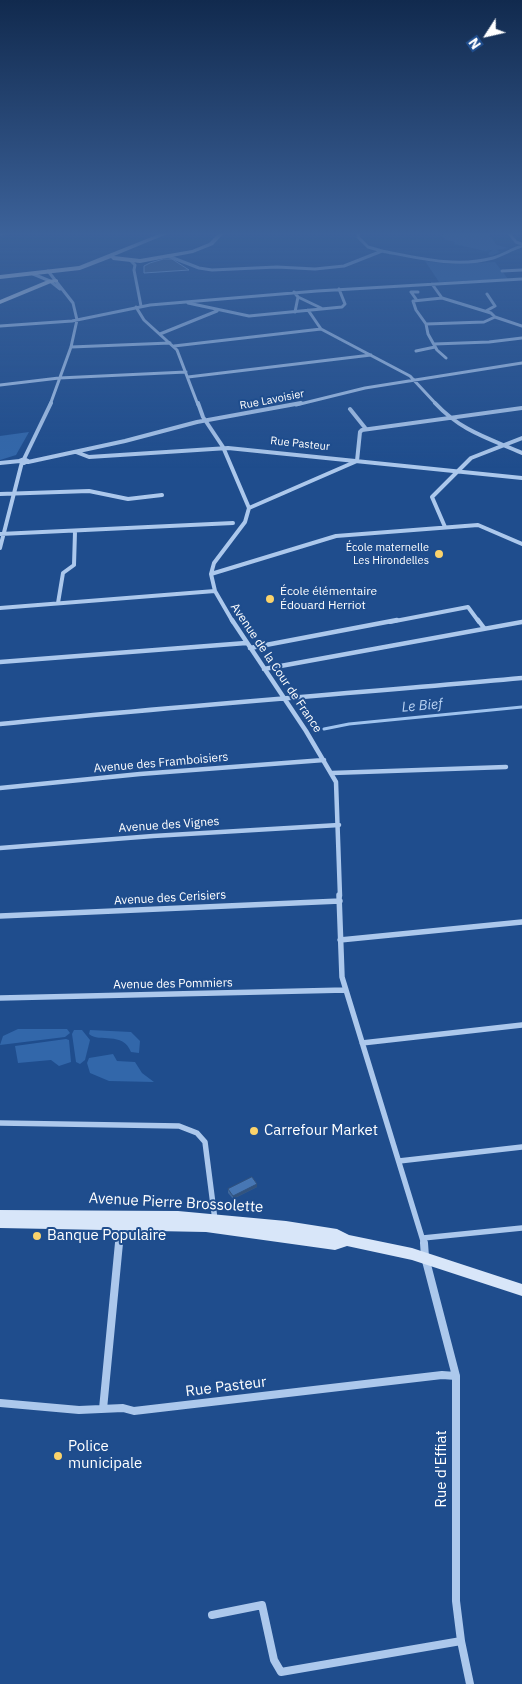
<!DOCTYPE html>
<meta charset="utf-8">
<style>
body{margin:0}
#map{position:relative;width:522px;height:1684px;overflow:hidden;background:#1f4d8d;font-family:"IBM Plex Sans",sans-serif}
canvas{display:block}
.north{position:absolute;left:462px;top:10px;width:50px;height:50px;-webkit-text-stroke:4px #1f4d8d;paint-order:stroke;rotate:235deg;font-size:14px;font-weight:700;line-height:20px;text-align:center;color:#fff}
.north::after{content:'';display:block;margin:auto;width:18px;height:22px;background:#fff;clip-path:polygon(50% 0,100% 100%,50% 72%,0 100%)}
</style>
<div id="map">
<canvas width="522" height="1684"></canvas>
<div class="north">N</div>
</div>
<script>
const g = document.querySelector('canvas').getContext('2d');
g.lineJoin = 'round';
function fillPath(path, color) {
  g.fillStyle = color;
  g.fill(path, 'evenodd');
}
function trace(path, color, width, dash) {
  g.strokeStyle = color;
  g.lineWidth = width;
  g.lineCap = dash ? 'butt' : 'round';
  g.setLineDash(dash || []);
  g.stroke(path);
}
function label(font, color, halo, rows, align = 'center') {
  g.font = font + ' "IBM Plex Sans",sans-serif';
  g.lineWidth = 4;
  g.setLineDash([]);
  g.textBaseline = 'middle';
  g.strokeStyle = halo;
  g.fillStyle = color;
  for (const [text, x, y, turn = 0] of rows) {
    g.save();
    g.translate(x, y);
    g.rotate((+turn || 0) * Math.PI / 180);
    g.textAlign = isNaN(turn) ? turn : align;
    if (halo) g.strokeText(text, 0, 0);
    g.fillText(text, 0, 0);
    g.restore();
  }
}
const green = new Path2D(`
 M436 232H487L497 245 509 248 497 250 500 252 491 256 488 254 492 250 485 251 454 244 455 242 442 239 445 238 441 236 443 234Z
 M425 261 449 264 495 262 508 279 439 282Z
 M29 432 16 455 0 460V436Z
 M18 1029H67L70 1033 65 1037 0 1045 3 1036Z
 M74 1030H82L90 1040 85 1060 80 1064 76 1062 72 1034Z
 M90 1030 131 1032 140 1041 139 1053 131 1052C123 1031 99 1043 89 1034Z
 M66 1039 69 1040 71 1062 59 1066 51 1060 18 1063 15 1046Z
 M113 1054 117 1061 135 1062 142 1073 154 1082 109 1081 90 1073 87 1063 89 1058Z`);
const water = new Path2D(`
 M164 259H172L189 270 144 273V266L150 263Z`);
const stream = new Path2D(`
 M324 729 349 724 522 707`);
const streetFar4 = new Path2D(`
 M508 232 516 242 522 244
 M0 234 10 232
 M382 251C418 258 457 268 493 258 503 255 512 249 522 246
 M168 256 199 268 212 270 277 267 315 269 344 266 382 251 368 247 358 237 359 232
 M130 260 135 265 134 270 141 306
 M48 271 73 303 77 320 71 347 50 405
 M502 271 522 270
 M33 274 50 281 60 289
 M432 284 442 298 491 313 495 317 522 326
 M294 292 298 297 321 308
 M442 298 413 301 416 310 426 324 428 334 437 350 446 358
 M416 299 411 292H418
 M188 303 249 316 342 307 345 304 339 289
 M136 307 144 320 177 350 198 405
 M308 310 321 329 410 376 437 405
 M486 311 495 306 487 294
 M295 312 298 297
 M426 324 484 322 495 317
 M0 326 72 321 150 305 317 291 522 279
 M160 334 217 311
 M434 344 489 342 522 338
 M174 346 321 329
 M71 347 170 343
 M416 351 435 347
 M188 377 371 355
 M0 385 59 378 186 372
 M296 405 365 388 522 363`);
const streetFar3 = new Path2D(`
 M198 403 203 417 223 447 249 508 245 522 214 563 211 574 215 591 233 622
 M435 403C461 431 488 438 522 453
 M350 409 366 429
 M76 452 89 457 228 448 522 478
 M24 459 28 461 24 463 19 461Z
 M24 459 51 403
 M28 462 125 441 197 422 301 403
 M0 463 20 461
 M0 494 89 491 128 499 162 495
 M249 508 357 461 360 432 362 430 522 408
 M445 527 432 497 471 458 522 438
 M0 534 233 523
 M0 548 22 462
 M211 574 336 536 478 525 522 544
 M58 603 63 573 74 565 75 532
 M0 608 215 591
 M390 622 468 607 479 622`);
const streetFar2 = new Path2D(`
 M232 620 306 731 336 782 340 896
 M478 620 484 628
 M250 648 397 620
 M0 662 246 643
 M264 669 522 622
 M0 724C174 706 348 694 522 678
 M332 773 506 767
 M0 788 140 774 324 760
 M0 848 153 836 339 825`);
const streetFar1 = new Path2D(`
 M339 895 342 977 424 1244
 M0 916 340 901
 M340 940 522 922
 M0 998 346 990
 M362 1043 522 1025
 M0 1123 179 1126 197 1133 205 1142 215 1220
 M399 1161 522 1147
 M423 1238 522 1228
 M119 1244 121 1225`);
const street = new Path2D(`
 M424 1243 425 1257 456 1376V1601L461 1641 470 1684
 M0 1403 79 1410 123 1408 134 1411 442 1375 456 1376
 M103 1409 119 1243
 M212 1615 262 1605 274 1660 281 1672 461 1641`);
const secondary = new Path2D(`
 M164 232H172L114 256 140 259 192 250 209 243 220 232H225L213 245 193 253 140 263 113 260 111 258 80 270 0 279V275L79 266Z
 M56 279 58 280V282L51 283 0 304V300L48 280Z
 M0 1210 178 1211 286 1221 337 1229 349 1235 412 1248 522 1284V1296L412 1260 347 1246 335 1250 206 1232 0 1228Z`);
const wall = new Path2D(`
 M257 1187 233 1199 228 1193V1189Z`);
const shadedWall = new Path2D(`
 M257 1184V1187L233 1199V1196Z`);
const building = new Path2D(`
 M252 1177 257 1184 233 1196 228 1189Z`);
const markers = [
 [439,554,5,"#fbd36b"],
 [270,599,5,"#fbd36b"],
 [254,1131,5,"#fbd36b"],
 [37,1236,5,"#fbd36b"],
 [58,1456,5,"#fbd36b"]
];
const farStreetnames = [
 ["Rue Lavoisier",272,400,-11],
 ["Rue Pasteur",300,444,6]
];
const farPoinames = [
 ["École maternelle",429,548],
 ["Les Hirondelles",429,561]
];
const poiNames = [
 ["École élémentaire",280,592],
 ["Édouard Herriot",280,606]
];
const streetNames = [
 ["Avenue de la Cour de France",276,668,56],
 ["Avenue des Framboisiers",161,763,-5],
 ["Avenue des Vignes",169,825,-4],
 ["Avenue des Cerisiers",170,898,-3],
 ["Avenue des Pommiers",173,984,-1]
];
const waterNames = [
 ["Le Bief",422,706,-5]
];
const nearPoinames = [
 ["Carrefour Market",264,1131],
 ["Banque Populaire",47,1236],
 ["Police",68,1447],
 ["municipale",68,1464]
];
const nearStreetnames = [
 ["Avenue Pierre Brossolette",176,1203,3],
 ["Rue Pasteur",226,1387,-7],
 ["Rue d'Effiat",442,1469,-90]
];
fillPath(green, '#3267aa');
fillPath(water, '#3f618e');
trace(water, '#9fc3ee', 1);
trace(stream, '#9fc3ee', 3);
trace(streetFar4, '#acc8ec', 3);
trace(streetFar3, '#acc8ec', 4);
trace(streetFar2, '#acc8ec', 4.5);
trace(streetFar1, '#acc8ec', 5.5);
trace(street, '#acc8ec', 8);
fillPath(secondary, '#d8e6f9');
fillPath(wall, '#3d669b');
fillPath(shadedWall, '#32537e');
fillPath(building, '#4777b4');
trace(building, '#32537e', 1);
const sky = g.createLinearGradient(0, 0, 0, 468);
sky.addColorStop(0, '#112a4e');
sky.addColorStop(0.5, '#3c629a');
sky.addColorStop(1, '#3c629a00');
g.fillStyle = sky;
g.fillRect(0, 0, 522, 468);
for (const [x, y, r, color] of markers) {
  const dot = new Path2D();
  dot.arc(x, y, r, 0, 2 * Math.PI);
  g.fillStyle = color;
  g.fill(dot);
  trace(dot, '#1f4d8d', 2);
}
label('11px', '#fff', '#1f4d8d', farStreetnames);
label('11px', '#fff', '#1f4d8d', farPoinames, 'right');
label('12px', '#fff', '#1f4d8d', poiNames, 'left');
label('12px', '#fff', '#1f4d8d', streetNames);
label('italic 14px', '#b8d2f3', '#1f4d8d', waterNames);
label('15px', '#fff', '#1f4d8d', nearPoinames, 'left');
label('15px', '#fff', '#1f4d8d', nearStreetnames);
</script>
